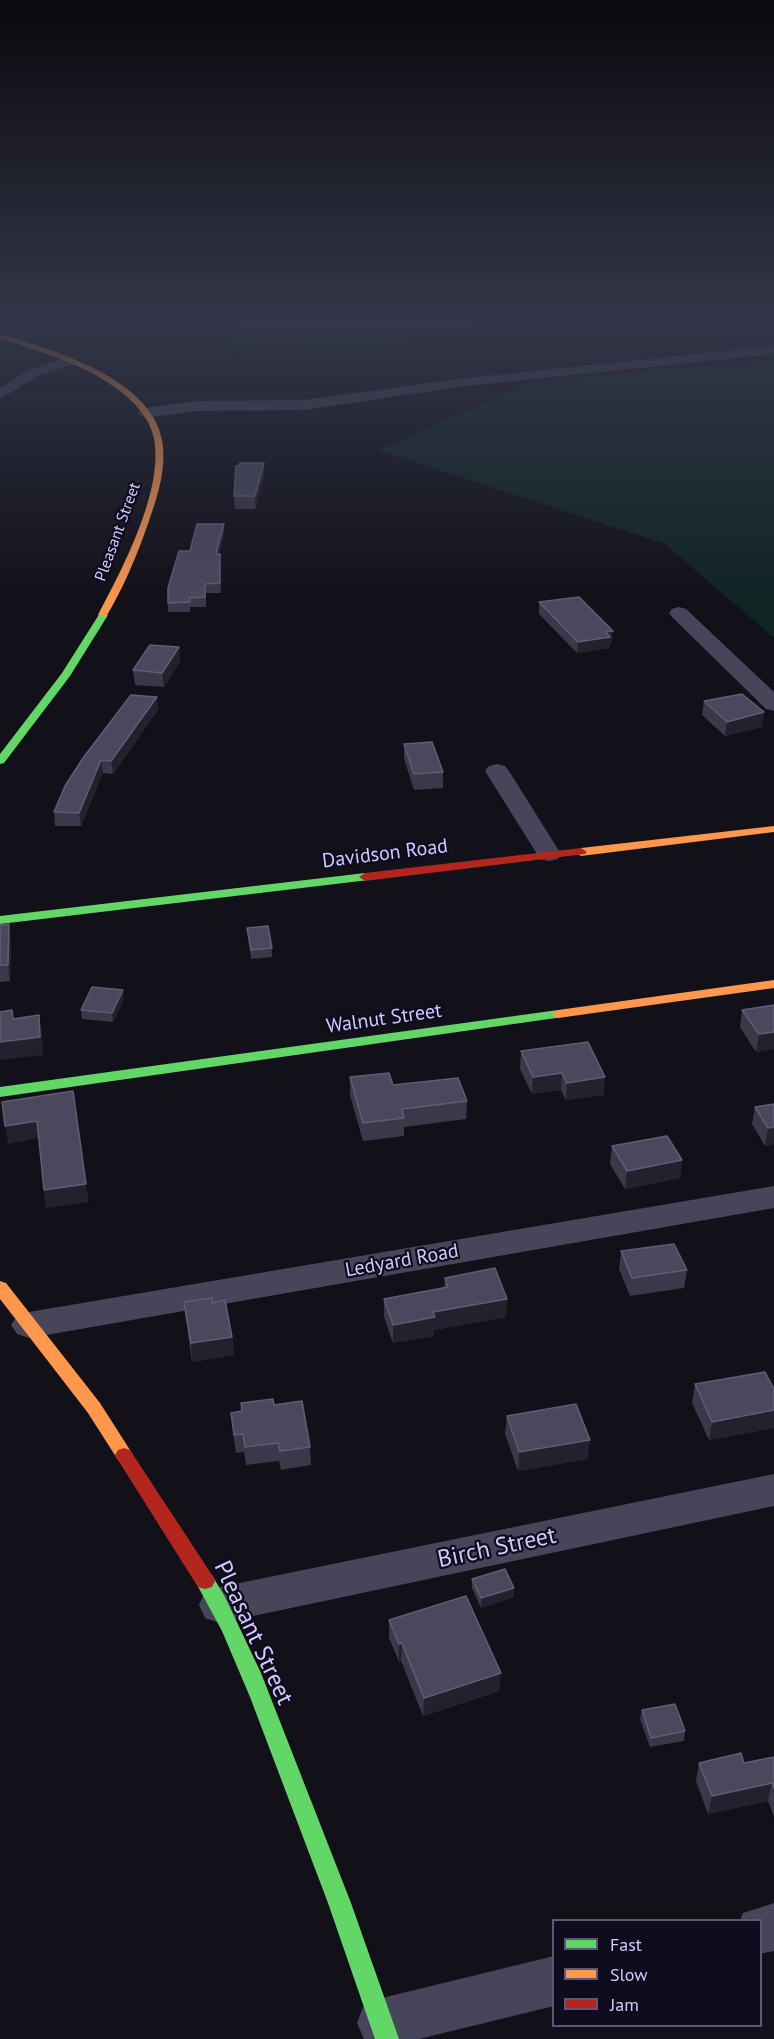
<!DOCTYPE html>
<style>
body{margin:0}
#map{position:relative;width:774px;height:2039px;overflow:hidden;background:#121019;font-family:"PT Sans",sans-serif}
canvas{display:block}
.legend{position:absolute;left:552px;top:1919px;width:210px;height:108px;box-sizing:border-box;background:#0f0c1d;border:2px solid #5c5877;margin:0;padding:8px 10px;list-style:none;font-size:18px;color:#d0cafe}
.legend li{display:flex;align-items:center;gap:12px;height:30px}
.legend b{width:30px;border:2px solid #5c5877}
</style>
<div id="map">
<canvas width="774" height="2039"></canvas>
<ul class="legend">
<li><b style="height:8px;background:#63d668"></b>Fast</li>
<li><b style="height:8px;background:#ff974d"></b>Slow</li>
<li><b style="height:8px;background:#b3261e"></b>Jam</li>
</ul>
</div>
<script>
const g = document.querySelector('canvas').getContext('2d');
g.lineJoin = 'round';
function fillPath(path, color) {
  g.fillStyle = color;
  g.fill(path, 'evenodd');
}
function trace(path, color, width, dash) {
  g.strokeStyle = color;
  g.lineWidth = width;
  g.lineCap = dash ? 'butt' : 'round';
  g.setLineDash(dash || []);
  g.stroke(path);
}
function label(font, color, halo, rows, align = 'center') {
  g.font = font + ' "PT Sans",sans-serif';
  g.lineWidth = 4.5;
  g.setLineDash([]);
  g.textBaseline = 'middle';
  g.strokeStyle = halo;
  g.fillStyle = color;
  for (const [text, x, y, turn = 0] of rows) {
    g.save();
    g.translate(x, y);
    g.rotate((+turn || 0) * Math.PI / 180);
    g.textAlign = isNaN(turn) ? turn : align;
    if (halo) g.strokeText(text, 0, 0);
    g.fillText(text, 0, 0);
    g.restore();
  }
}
const green = new Path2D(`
 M259 320H477L481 322 374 350 259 346 210 362 204 359 236 335 234 331 218 328Z
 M774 360V638L665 544 378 450 535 381Z`);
const stream = new Path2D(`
 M0 324 9 320`);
const street = new Path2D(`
 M774 346V354L466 386 304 410 197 411 145 418 137 413 145 408 197 401 304 400 466 378Z
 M69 357 74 358V364L38 376 0 399V388L28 370Z
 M679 607 686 609 774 692V711L766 709 672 617 669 613 672 609Z
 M497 764 505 766 509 771 561 854 558 859 549 861 540 859 537 854 485 771 489 766Z
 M774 1186V1208L29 1338 17 1334 11 1325 17 1316 29 1312Z
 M774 1474V1506L220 1623 205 1618 199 1605 205 1592 220 1587Z
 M774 1903V1951L760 1954V1920H740L743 1913Z
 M554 1956V2006L419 2039H364L357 2023 364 2005 382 1998Z`);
const fast = new Path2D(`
 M100 613 108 615 70 676 4 763 0 764V754L62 673Z
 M365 873 371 877 369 880 0 924V916Z
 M558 1010 565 1014 563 1017 0 1097V1087Z
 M205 1573 212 1575 225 1597 261 1673 351 1903 399 2039H375L328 1903 250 1697 222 1631 195 1581 198 1575Z`);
const slow = new Path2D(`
 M0 334C51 349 151 378 162 440 167 467 158 495 149 521 138 553 124 587 106 617L98 615C122 570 164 490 154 439 150 418 134 401 117 389 83 363 40 352 0 338Z
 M774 826V832L581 856 575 852 581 848Z
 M774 980V988L558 1018 551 1014 558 1010Z
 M0 1281 6 1283 100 1403 130 1450 133 1455 130 1460 124 1462 118 1460 88 1413 0 1299Z`);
const jam = new Path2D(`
 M581 848 587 852 585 854 365 881 359 877 365 873Z
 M124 1448 130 1450 212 1575 215 1581 212 1587 205 1589 198 1587 118 1460 115 1455 118 1450Z`);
const wall = new Path2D(`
 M264 463V475L255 509H235L234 496Z
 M224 524V533L219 554 220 564 221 593H206V607H190V612H168V603L190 551Z
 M539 602 612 643H610L609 648 577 653 539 614Z
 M179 647 180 661 164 687 135 685 133 670Z
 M704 701 762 727 725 736 702 715Z
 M158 710 113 774 103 773 81 826H55L54 812 65 786Z
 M404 744 443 772V788L414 790 404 759Z
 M0 925 11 941 10 981 0 982Z
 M247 928 272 948V957L251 959Z
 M124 999 113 1022 82 1019 81 1010Z
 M774 1005V1049L756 1052 740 1027 742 1010Z
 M521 1051 604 1095 566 1100 561 1090 532 1094 520 1069Z
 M350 1077 393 1085 467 1101 466 1119 404 1127V1136L363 1141 350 1095Z
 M774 1104V1144L765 1146 752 1124 755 1107Z
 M612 1146 682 1160 680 1178 625 1189 610 1164Z
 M621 1251 687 1270 684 1288 630 1296 619 1269Z
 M445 1278 507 1299 506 1317 434 1330V1336L393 1343 384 1317V1299L444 1288Z
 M184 1302 212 1303 232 1337 234 1355 192 1362 186 1320Z
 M695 1384 774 1389V1428L709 1440 692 1403Z
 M241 1403 274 1405 310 1447 311 1465 281 1470 279 1461 246 1465 244 1452 236 1453 233 1432 231 1413 242 1412Z
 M507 1416 588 1459 518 1471 505 1434Z
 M472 1579 514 1588V1597L481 1608 472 1588Z
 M389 1620 499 1691 423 1716 401 1661 399 1662 389 1638Z
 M642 1710 685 1731 684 1741 650 1747 640 1719Z
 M774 1757V1817L768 1801 708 1814 696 1781 699 1763H744Z`);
const shadedWall = new Path2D(`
 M264 463V475L255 509V496Z
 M224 524V533L217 564 216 554Z
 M613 631 612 643H610L609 648 577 653 578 642 606 632Z
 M179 647 180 661 164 687 162 673Z
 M157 697 158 710 113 774 111 761Z
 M764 712 762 727 725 736 727 722Z
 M101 760 103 773 81 826 79 813Z
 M9 924 11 941 10 981 8 965Z
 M123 990 124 999 113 1022 112 1013Z
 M39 1015 42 1032 43 1055 0 1060V1042Z
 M774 1032V1049L756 1052 759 1034Z
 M562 1073 561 1090 532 1094 533 1077Z
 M605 1077 604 1095 566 1100 567 1083Z
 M37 1121 40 1138 8 1144 5 1126Z
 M774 1127V1144L765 1146 768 1128Z
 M682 1160 680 1178 625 1189 627 1171Z
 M86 1184 89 1202 46 1208 44 1190Z
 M507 1299 506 1317 434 1330V1336L393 1343V1325L433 1312Z
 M232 1337 234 1355 192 1362 191 1343Z
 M774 1410V1428L709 1440 712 1422Z
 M590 1440 588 1459 518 1471 519 1452Z
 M514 1588V1597L481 1608V1598Z
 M402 1643 401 1661 399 1662V1644Z
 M501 1673 499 1691 423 1716 424 1698Z
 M772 1783 768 1801 708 1814 712 1796Z`);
const building = new Path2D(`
 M240 463H264L255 496H234L236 466H239Z
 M197 524H224L216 554H220V583L205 584V597L189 598 190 602 168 603V588L179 551H190Z
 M579 597 613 631 606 632 610 637 578 642 539 602Z
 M150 645 179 647 162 673 133 670Z
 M742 694 764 712 727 722 704 701Z
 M131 695 157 697 111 761 101 760 79 813 54 812 65 786 83 758Z
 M432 742 443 772 414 774 404 744Z
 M9 924 8 965H0V925Z
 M268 926 272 948 251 950 247 928Z
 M92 987 123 990 112 1013 81 1010Z
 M774 1005V1032L759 1034 742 1010Z
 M12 1010 13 1019 39 1015 40 1037 0 1042V1012Z
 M588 1042 605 1077 567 1083 562 1073 533 1077 521 1051Z
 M389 1073 393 1085 458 1078 467 1101 402 1109 404 1118 363 1123 350 1077Z
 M73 1091 86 1184 44 1190 37 1121 5 1126 2 1102Z
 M774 1104V1127L768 1128 755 1107Z
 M667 1136 682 1160 627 1171 612 1146Z
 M674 1244 687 1270 632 1278 621 1251Z
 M495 1268 507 1299 433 1312 435 1317 393 1325 384 1299 448 1287 445 1278Z
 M212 1298V1303L225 1300 232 1337 191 1343 184 1302Z
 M765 1372 774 1389V1410L712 1422 695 1384Z
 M273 1399 274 1405 302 1401 310 1447 280 1451 278 1443 245 1447 243 1434 234 1435 231 1413 242 1411 241 1403Z
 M576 1404 590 1440 519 1452 507 1416Z
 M505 1569 514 1588 481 1598 472 1579Z
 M466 1596 501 1673 424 1698 402 1643 399 1644 389 1620Z
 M675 1704 685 1731 651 1738 642 1710Z
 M741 1753 744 1763 774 1757V1788L772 1783 712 1796 699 1763Z`);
const farStreetnames = [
 ["Pleasant Street",118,532,-70]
];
const streetNames = [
 ["Davidson Road",385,854,-7],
 ["Walnut Street",384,1019,-8],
 ["Ledyard Road",402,1261,-10]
];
const nearStreetnames = [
 ["Birch Street",497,1548,-12],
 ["Pleasant Street",253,1633,65]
];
fillPath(green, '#102424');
trace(stream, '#0d1d3a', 4.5);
fillPath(street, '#46455a');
fillPath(fast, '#63d668');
fillPath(slow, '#ff974d');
fillPath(jam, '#b3261e');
fillPath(wall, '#3b384a');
fillPath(shadedWall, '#24212e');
fillPath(building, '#4b485d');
trace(building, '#605c76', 1.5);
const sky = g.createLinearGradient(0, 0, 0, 606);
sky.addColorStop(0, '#0a090e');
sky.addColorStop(0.53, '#333749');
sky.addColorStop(1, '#33374900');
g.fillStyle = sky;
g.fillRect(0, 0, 774, 606);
label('16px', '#d0cafe', '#0f0c1d', farStreetnames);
label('20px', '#d0cafe', '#0f0c1d', streetNames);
label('24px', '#d0cafe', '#0f0c1d', nearStreetnames);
</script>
